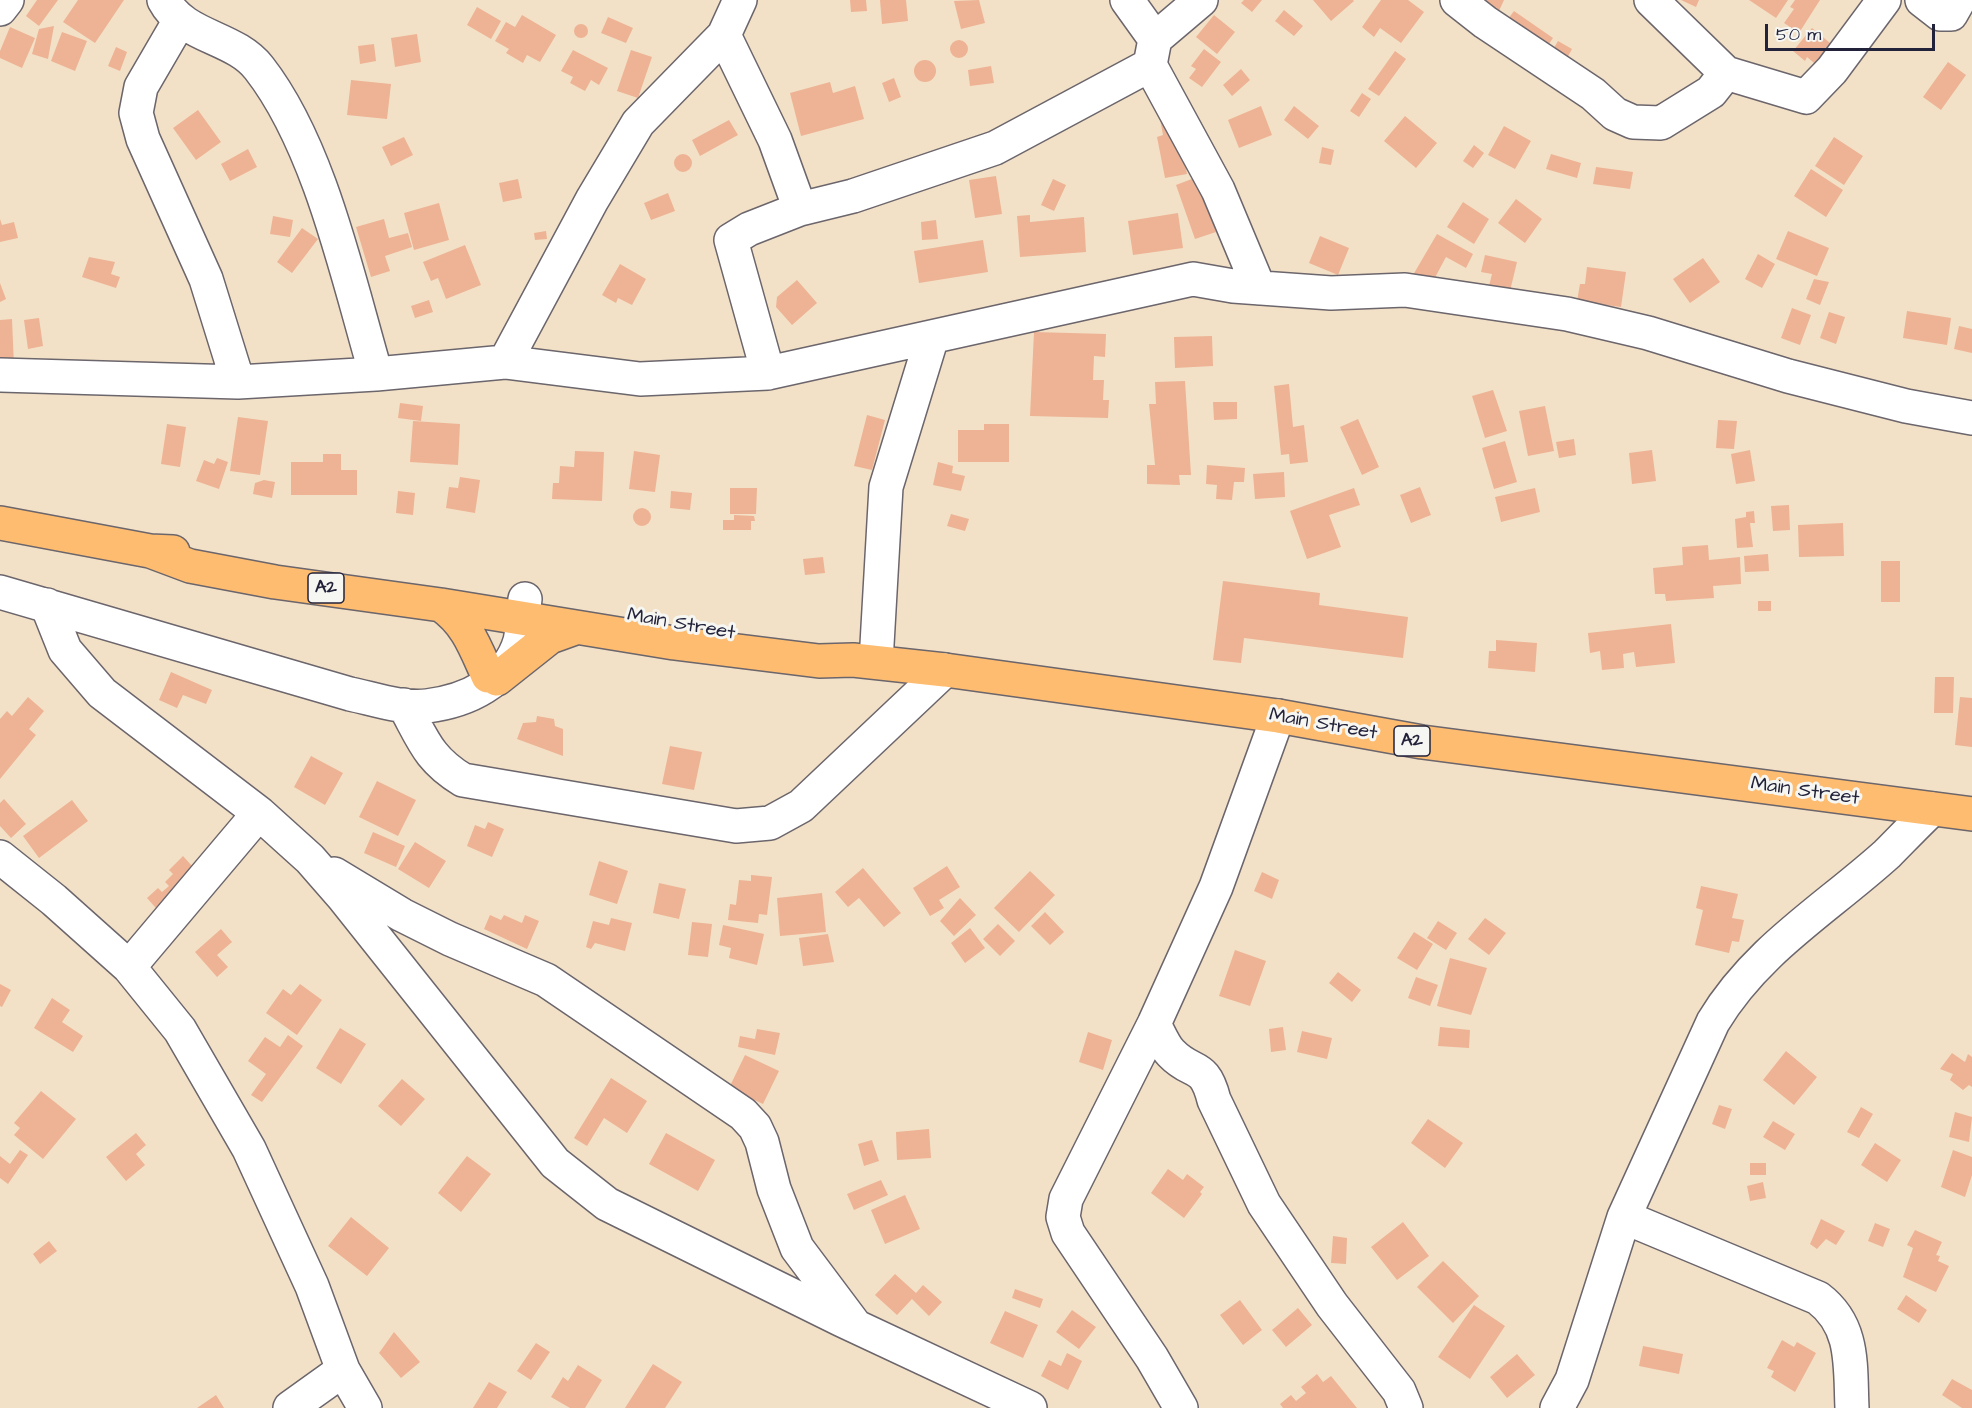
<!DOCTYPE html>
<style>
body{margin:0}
#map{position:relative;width:1972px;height:1408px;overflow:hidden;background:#f3e1c7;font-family:"Architects Daughter",sans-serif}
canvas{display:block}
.scale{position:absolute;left:1765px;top:24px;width:170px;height:27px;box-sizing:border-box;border:3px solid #22223b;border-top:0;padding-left:8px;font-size:18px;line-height:21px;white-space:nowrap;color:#22223b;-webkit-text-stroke:4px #f6f6f2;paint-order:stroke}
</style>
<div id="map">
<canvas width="1972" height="1408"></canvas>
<div class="scale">50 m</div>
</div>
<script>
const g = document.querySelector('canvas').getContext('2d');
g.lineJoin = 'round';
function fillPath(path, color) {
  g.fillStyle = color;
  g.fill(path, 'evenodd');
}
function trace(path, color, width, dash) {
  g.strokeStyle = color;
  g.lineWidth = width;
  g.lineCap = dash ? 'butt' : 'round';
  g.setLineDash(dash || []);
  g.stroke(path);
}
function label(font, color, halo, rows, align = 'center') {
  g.font = font + ' "Architects Daughter",sans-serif';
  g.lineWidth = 6;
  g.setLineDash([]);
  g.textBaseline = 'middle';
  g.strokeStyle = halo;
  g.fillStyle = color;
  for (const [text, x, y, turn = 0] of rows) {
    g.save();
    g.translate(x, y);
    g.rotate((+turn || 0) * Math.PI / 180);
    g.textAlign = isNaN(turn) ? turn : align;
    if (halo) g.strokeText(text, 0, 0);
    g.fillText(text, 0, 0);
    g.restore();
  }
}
const building = new Path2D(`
 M37 0H58L39 26 26 16Z
 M78 0H124L95 43 63 22Z
 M850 0H866L867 11 851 12Z
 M880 0H906L908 21 882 24Z
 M979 0 985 23 961 29 954 1Z
 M1244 0H1262L1252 12 1241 3Z
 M1313 0H1353L1354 1 1331 21Z
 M1381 0H1408L1424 12 1401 43 1380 28 1374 37 1362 27Z
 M1475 0H1504L1499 11Z
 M1681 0H1699L1696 7Z
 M1749 0H1788L1776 18Z
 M1795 0H1820L1799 33 1784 23 1794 9 1790 7Z
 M477 7 501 21 491 39 467 25Z
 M1284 10 1303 26 1294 36 1275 21Z
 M1514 11 1553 38 1542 54 1502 27Z
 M522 15 556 35 540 62 527 55 523 63 506 53 509 49 495 41 506 22 515 27Z
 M1214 15 1235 32 1217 54 1196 37Z
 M608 17 633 28 626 43 601 33Z
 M574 31a7 7 0 1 1 14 0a7 7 0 1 1-14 0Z
 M54 26 48 59 32 54 39 29Z
 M10 27 35 38 22 68 0 58V51Z
 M1812 28 1836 48 1820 68 1807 57 1805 61 1793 51Z
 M62 32 87 41 75 71 51 61Z
 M417 34 421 62 395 67 391 38Z
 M950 49a9 9 0 1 1 18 0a9 9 0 1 1-18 0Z
 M1558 41 1572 49 1563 66 1548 58Z
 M374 44 376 61 360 64 358 46Z
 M116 47 127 52 120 71 108 66Z
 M1204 49 1221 62 1202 87 1189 78 1196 69 1191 66Z
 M573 50 608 68 599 85 591 80 585 91 570 83 573 77 561 71Z
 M631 50 652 57 638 98 617 91Z
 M1395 51 1406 59 1379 96 1368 89Z
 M914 71a11 11 0 1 1 22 0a11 11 0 1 1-22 0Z
 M1948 62 1966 75 1941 110 1923 97Z
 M991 66 994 83 970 86 968 70Z
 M1241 69 1250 80 1232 96 1223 85Z
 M894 78 901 97 889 102 882 83Z
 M351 80 391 84 387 119 347 115Z
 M830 82 833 93 855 86 864 119 801 136 790 93Z
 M1362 93 1371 99 1359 117 1350 111Z
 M1261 106 1272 135 1239 148 1228 120Z
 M1294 106 1319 126 1308 139 1284 120Z
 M198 110 221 142 196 160 173 128Z
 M1176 116 1187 174 1165 178 1157 137 1163 135 1160 119Z
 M1405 116 1437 143 1416 168 1384 141Z
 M729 120 738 135 700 156 692 140Z
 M1504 126 1531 141 1515 169 1488 155Z
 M404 137 413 155 391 166 382 147Z
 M1834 137 1863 156 1844 185 1815 166Z
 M1474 145 1484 153 1473 168 1463 161Z
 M1322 147 1334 150 1331 165 1319 163Z
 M248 149 257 167 230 181 221 164Z
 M674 163a9 9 0 1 1 18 0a9 9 0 1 1-18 0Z
 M1551 154 1581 163 1577 178 1546 169Z
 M1596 167 1633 172 1630 189 1593 184Z
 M1811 169 1843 190 1826 217 1794 196Z
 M996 176 1002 214 975 218 969 180Z
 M1197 177 1216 232 1195 239 1176 185Z
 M518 179 522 198 503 202 499 183Z
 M1053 179 1066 185 1054 211 1041 205Z
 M668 193 675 211 651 220 644 203Z
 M1516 199 1542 219 1525 243 1498 223Z
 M1463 202 1489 219 1474 244 1447 227Z
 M439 203 449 240 414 250 404 213Z
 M1178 213 1183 248 1133 255 1128 221Z
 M1030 215V222L1084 217 1086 252 1020 257 1017 216Z
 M273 216 293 220 290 237 270 234Z
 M0 219 2 225 14 222 18 238 0 242Z
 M384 219 389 238 408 233 412 247 385 256 390 271 371 277 356 227Z
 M936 220 938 239 922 240 921 222Z
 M302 228 318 239 292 273 277 262Z
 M546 231 547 239 535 240 534 233Z
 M1788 231 1829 248 1817 276 1776 259Z
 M1437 234 1473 254 1466 268 1446 257 1431 285 1413 275Z
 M1320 236 1349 248 1338 275 1309 263Z
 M983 240 988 272 919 283 914 251Z
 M465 245 481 285 446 299 438 278 431 281 423 262Z
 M1758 254 1775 264 1762 288 1745 279Z
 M1485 255 1517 262 1510 291 1489 286 1492 274 1481 272Z
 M89 257 115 262 111 274 120 277 116 288 82 277Z
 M1703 258 1720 282 1690 303 1673 279Z
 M620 264 646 279 632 305 618 298 616 303 602 295Z
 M1587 267 1626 272 1621 307 1577 301 1580 284H1585Z
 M1814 279 1829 282 1820 305 1806 299Z
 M797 280 817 303 792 325 776 307 777 297Z
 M0 283 6 299 0 302Z
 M429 300 433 312 415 318 411 306Z
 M1792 308 1811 315 1800 345 1781 338Z
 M1907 311 1951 318 1947 345 1903 338Z
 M1829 312 1845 317 1836 344 1820 338Z
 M39 318 43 346 28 349 24 320Z
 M12 319 14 366 0 367V320Z
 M1959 326 1972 329V353L1954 349Z
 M1034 332 1106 334 1105 357 1094 356 1093 380H1104L1103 400H1109L1108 418 1030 416Z
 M1212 336 1213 366 1175 368 1174 337Z
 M1185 381 1191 475H1179L1180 485 1147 484V465H1155L1149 404H1156L1155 382Z
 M1289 384 1293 427 1304 425 1308 462 1290 464 1289 454 1281 455 1274 386Z
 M1493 390 1507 431 1485 438 1472 396Z
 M1213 402H1237V419L1214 420Z
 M400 403 423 406 421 421 398 418Z
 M1545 406 1554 451 1528 456 1519 411Z
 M867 415 885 420 872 470 854 466Z
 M238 417 268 421 260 475 230 471Z
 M1358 419 1379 467 1362 475 1340 427Z
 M1718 420 1737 421 1734 449 1716 448Z
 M413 421 460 424 458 465 410 462Z
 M167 424 186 427 180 467 161 464Z
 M984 424H1009V462H958V430H984Z
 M1574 439 1576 455 1559 458 1556 442Z
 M1505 441 1517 482 1494 489 1482 448Z
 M1652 450 1656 481 1632 484 1629 453Z
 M1750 450 1755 481 1736 484 1731 454Z
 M575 451 604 452 602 501 552 499 553 483H559L560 466 574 467Z
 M634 451 660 455 655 492 629 489Z
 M323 454H341V470H357V495H291V462H323Z
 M217 458 228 462 219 489 196 481 204 460 214 464Z
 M938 462 953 466 952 473 965 476 961 491 933 485Z
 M1207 465 1245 468 1244 482H1234L1232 500 1216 499 1217 485 1206 484Z
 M1284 472 1285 497 1255 499 1253 474Z
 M460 477 480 480 475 513 446 508 449 487 458 488Z
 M264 480 275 482 272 498 253 494 255 483Z
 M1420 487 1431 515 1411 523 1400 495Z
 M730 488H757L756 514H730Z
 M1354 488 1360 505 1329 515 1341 547 1307 559 1290 511Z
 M1535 488 1540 512 1501 522 1495 497Z
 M398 491 415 493 413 515 396 513Z
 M671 491 692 493 690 510 670 508Z
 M1789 505 1790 530 1773 531 1771 506Z
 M633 517a9 9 0 1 1 18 0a9 9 0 1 1-18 0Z
 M1754 511 1755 523H1750L1753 547 1737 548 1735 519 1746 517V512Z
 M951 514 969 519 965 531 947 526Z
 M734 515 754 516 755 521H751V530H723V520H734Z
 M1843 523 1844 556 1799 557 1798 525Z
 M1708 545 1709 560 1740 557 1741 584 1713 586 1714 598 1666 601 1665 594H1655L1653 568 1683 565 1682 547Z
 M1768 554 1769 571 1745 572 1744 556Z
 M823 557 825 573 805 575 803 559Z
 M1881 561H1900V602H1881Z
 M1223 581 1320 593 1319 605 1408 617 1403 658 1244 638 1241 663 1213 660Z
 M1758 601H1771V611H1758Z
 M1671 624 1675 663 1636 667 1634 652 1623 654 1624 668 1602 670 1600 651 1590 653 1588 633Z
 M1496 640 1537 643 1535 672 1488 668 1489 651H1496Z
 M171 672 212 690 206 704 183 695 177 708 159 700Z
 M1935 677H1954L1953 713H1934Z
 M28 697 44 711 29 729 36 735 0 779V719L7 711 12 716Z
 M1960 697 1972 698V747L1955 745Z
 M537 716 554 719 555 726 563 729V756L517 739 523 723 536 722Z
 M670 746 702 752 694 790 662 784Z
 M311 756 343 773 325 805 294 787Z
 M377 781 416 800 398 836 359 817Z
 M4 799 26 824 11 838 0 826V803Z
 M72 800 88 821 39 858 23 836Z
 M488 822 504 829 492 857 467 846 475 825 485 829Z
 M373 832 405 846 396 867 364 853Z
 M415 842 446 861 429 888 398 869Z
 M183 856 202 877 162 915 147 898 158 888 162 892 169 886 165 882 173 874 169 870Z
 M599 861 628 871 617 904 589 895Z
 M947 866 960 887 939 900 944 908 930 916 913 888Z
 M863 868 901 913 884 927 859 898 848 907 835 892Z
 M1030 871 1055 895 1019 932 994 908Z
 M1262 872 1279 880 1272 899 1254 891Z
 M751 875 772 877 767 915 759 914 758 923 728 920 730 904 736 905 739 880 751 881Z
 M659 883 686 889 679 919 653 913Z
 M1701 886 1738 894 1732 918 1744 920 1739 942 1732 941 1729 953 1695 945 1703 910 1696 908Z
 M822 893 826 932 780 936 777 898Z
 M960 898 976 915 954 936 940 921Z
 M1045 912 1064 932 1050 945 1031 926Z
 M490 915 501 920 504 915 522 923 525 915 539 921 527 949 484 929Z
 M611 918 632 923 625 951 595 943 591 949 586 947 593 921 609 925Z
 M1485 918 1506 933 1489 955 1468 939Z
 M1438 921 1457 933 1446 950 1427 938Z
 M692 922 712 924 708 957 688 955Z
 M998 924 1015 941 1000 956 983 939Z
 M723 925 764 934 757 965 729 958 731 948 719 945Z
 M970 928 985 948 965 963 951 943Z
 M221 929 232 942 217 955 228 967 217 977 195 952Z
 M1414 932 1433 944 1417 970 1397 958Z
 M828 934 834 962 803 966 799 938Z
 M1235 950 1266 961 1250 1006 1219 996Z
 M1450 958 1487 968 1471 1015 1437 1006Z
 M1338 972 1361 990 1352 1002 1329 983Z
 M1416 977 1438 985 1430 1006 1408 998Z
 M0 984 11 990 2 1007 0 1006Z
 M300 984 322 1000 297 1035 266 1013 283 989 291 995Z
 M52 998 70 1010 62 1022 83 1036 73 1052 34 1028Z
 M1283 1027 1286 1050 1271 1052 1269 1029Z
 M1440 1027 1470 1030 1469 1048 1438 1046Z
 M340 1028 366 1044 341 1084 316 1068Z
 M757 1029 780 1033 775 1055 738 1047 740 1036 755 1039Z
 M1302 1031 1332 1038 1327 1059 1297 1052Z
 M1088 1032 1112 1040 1103 1070 1079 1062Z
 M288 1035 303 1046 262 1102 251 1095 266 1074 248 1061 265 1037 280 1047Z
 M1786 1051 1817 1077 1794 1105 1763 1080Z
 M1952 1053 1965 1062 1968 1054 1972 1057V1087L1969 1085 1963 1090 1950 1080 1953 1074 1940 1069Z
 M745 1055 779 1071 763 1104 729 1088Z
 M611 1078 647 1101 627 1133 604 1118 587 1146 574 1138Z
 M402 1079 425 1099 401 1126 378 1106Z
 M41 1091 76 1119 43 1159 14 1135 20 1128 14 1123Z
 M1719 1105 1732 1109 1725 1129 1712 1124Z
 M1861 1107 1873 1114 1859 1138 1847 1132Z
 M1955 1112 1972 1117 1969 1142 1949 1137Z
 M1428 1119 1463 1143 1445 1168 1411 1143Z
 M1773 1121 1795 1134 1785 1150 1763 1137Z
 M929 1129 931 1158 897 1160 896 1132Z
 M136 1133 146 1145 136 1154 145 1165 126 1181 106 1157Z
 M666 1133 715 1160 698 1191 649 1164Z
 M872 1140 879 1161 864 1166 858 1144Z
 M1875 1143 1901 1160 1887 1182 1861 1165Z
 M20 1150 28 1155 8 1184 0 1178V1156L10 1164Z
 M1953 1150 1972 1157V1175L1965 1197 1941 1187Z
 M467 1156 491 1174 461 1212 438 1193Z
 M1750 1163H1766V1175H1750Z
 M1168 1169 1183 1180 1187 1174 1204 1187 1200 1192 1202 1194 1184 1218 1151 1193Z
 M881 1180 888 1195 854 1210 847 1194Z
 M1763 1182 1766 1198 1750 1201 1747 1186Z
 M905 1195 920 1229 885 1244 871 1210Z
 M351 1217 389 1248 367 1276 328 1246Z
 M1821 1219 1845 1231 1836 1245 1826 1239 1817 1249 1810 1244Z
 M1403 1222 1429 1256 1397 1280 1371 1247Z
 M1875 1223 1890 1229 1883 1247 1868 1241Z
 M1915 1230 1942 1242 1936 1255 1940 1256 1938 1261 1949 1266 1936 1292 1903 1277 1913 1248 1907 1245Z
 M1333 1236 1347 1238 1346 1264 1331 1263Z
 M49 1241 57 1251 40 1264 33 1254Z
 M1443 1261 1479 1296 1453 1323 1417 1287Z
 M895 1274 916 1293 923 1285 942 1302 929 1316 912 1299 897 1315 875 1295Z
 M1015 1289 1043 1299 1040 1308 1012 1298Z
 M1906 1295 1927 1310 1919 1323 1897 1309Z
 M1240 1300 1262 1330 1243 1345 1220 1315Z
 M1474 1305 1505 1326 1470 1379 1438 1357Z
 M1298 1308 1312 1325 1286 1347 1272 1330Z
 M1072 1310 1096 1327 1079 1349 1056 1332Z
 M1005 1311 1038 1325 1023 1358 990 1343Z
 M394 1332 420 1362 401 1378 379 1353Z
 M1782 1340 1794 1347 1797 1342 1816 1353 1795 1392 1771 1377 1774 1371 1767 1368Z
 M536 1343 550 1352 531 1380 517 1371Z
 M1643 1346 1683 1354 1679 1374 1639 1366Z
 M1067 1353 1082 1361 1068 1390 1041 1376 1049 1360 1061 1366Z
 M1517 1354 1535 1375 1507 1398 1490 1377Z
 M653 1364 682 1382 665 1408H625Z
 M578 1365 602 1380 585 1408H570L551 1397 563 1377 568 1381Z
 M1317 1374 1323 1382 1331 1376 1357 1408H1283L1280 1404 1291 1395 1296 1401 1306 1393 1301 1387Z
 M1952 1379 1972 1390V1408H1962L1942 1395Z
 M489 1382 507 1392 497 1408H473Z
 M216 1395 224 1408H197Z`);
const minor = new Path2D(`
 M164 0C184 38 234 36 259 68 320 146 348 279 376 374
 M1127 0 1155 39 1150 65 1218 190 1259 288
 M1457 0 1485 22 1593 94 1615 114 1633 122 1661 123 1711 92 1726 73
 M1651 0 1726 73 1806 97 1832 70 1884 0
 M1922 0 1940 14H1951L1959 0
 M0 9 7 0
 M180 20 141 87 136 113 143 139 206 279 238 382
 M724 35 775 140 800 209
 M1155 39 1201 0
 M505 362 640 379 768 373 1193 279 1233 286 1331 293 1405 290 1567 314 1648 333 1788 376 1906 406 1972 418
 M768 373 731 240 749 229 800 209 853 196 995 148 1150 65
 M0 375 238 382 376 374 505 362 592 200 638 123 724 35 740 0
 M0 592 350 694C374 699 402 709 427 706 467 701 508 682 520 641 523 628 523 613 525 599
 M47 605 65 650 102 693 259 813 310 859 344 898 555 1163 607 1204 842 1320 1030 1408
 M876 662 886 487 932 337
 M404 705C423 739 428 759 463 780L736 826 770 823 801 806 945 670
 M0 857 54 900 129 967 180 1030 249 1149 312 1286 343 1370 365 1408
 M334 874 402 915 450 939 546 980 743 1114 755 1127 762 1142 774 1189 797 1248 854 1324
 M129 967 259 813
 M1154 1024C1159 1033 1164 1046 1171 1053 1193 1076 1204 1061 1214 1100L1264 1204 1332 1305 1399 1391 1406 1408
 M1624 1217 1818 1298C1855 1326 1850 1366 1852 1408
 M290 1408 343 1370
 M1181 1408 1152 1358 1068 1233 1063 1217 1066 1199 1154 1024 1216 887 1278 716
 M1557 1408 1572 1380 1624 1217 1713 1022C1756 950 1826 909 1887 854 1902 839 1917 823 1932 809`);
const highway = new Path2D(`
 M0 523 150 551 173 552
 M150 551 190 566 275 582 441 605 674 643 819 661 853 660 945 670 1278 716 1422 742 1972 814
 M441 605C467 623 475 647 488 676
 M497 679 550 637 575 628`);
const shields = [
 [326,588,36],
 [1412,741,36]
];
const shieldNames = [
 ["A2",326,588],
 ["A2",1412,741]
];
const streetNames = [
 ["Main Street",681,625,10],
 ["Main Street",1323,725,10],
 ["Main Street",1805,792,8]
];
fillPath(building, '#edb394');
trace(minor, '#6b656c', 36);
trace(highway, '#6b656c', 36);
trace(minor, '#fff', 33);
trace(highway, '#fdbc6f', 33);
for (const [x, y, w] of shields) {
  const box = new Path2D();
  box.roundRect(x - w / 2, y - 15, w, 30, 4.5);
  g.fillStyle = '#f6f6f2';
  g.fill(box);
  trace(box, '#22223b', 1.5);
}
label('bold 18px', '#22223b', null, shieldNames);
label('20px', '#22223b', '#f6f6f2', streetNames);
</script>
